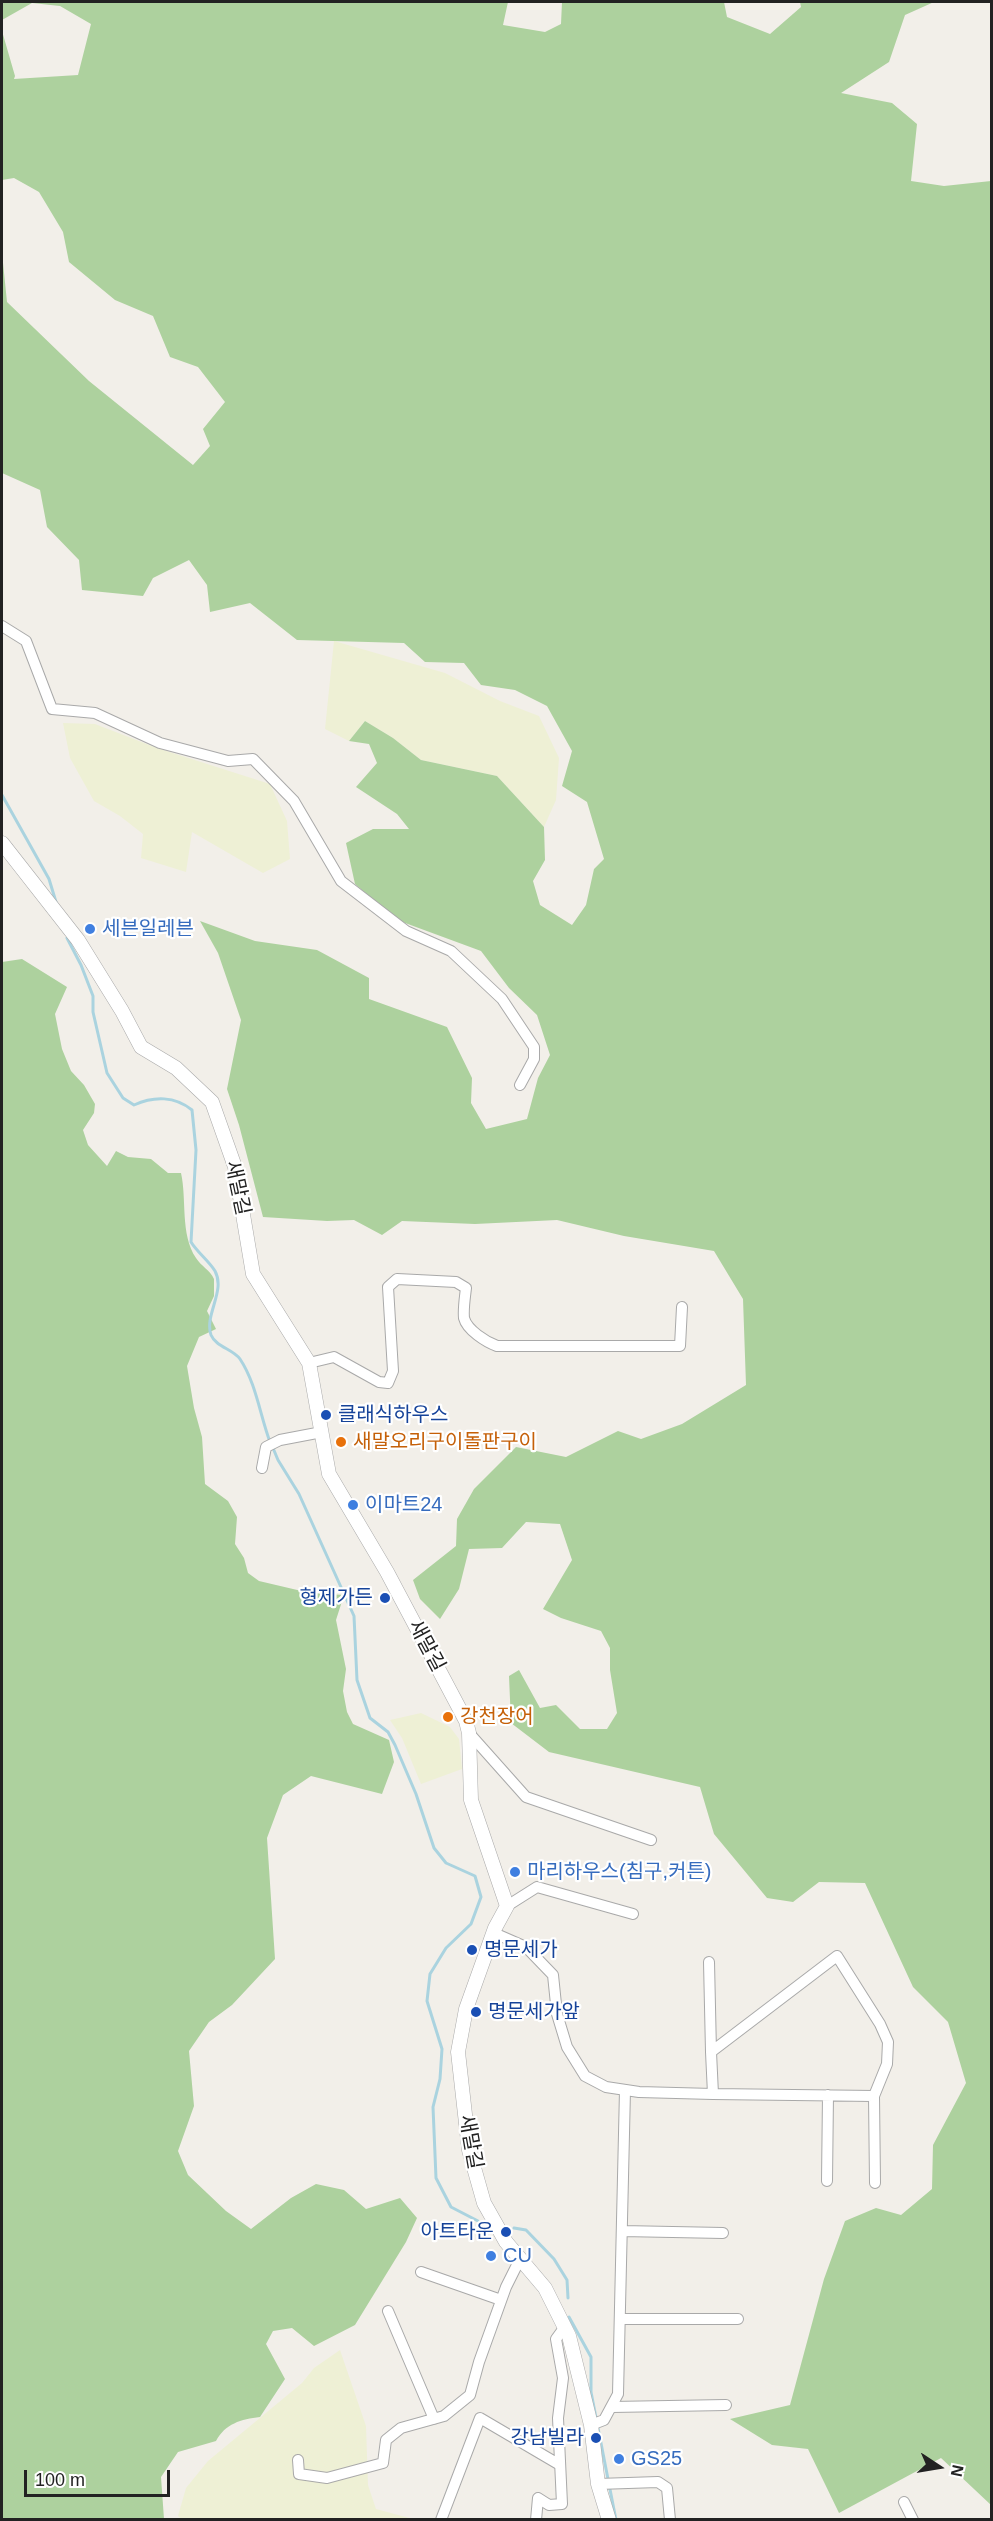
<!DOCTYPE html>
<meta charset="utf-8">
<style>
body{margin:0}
#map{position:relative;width:993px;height:2521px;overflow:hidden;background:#f2efe9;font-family:Arial,sans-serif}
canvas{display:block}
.frame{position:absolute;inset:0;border:3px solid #222;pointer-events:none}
.north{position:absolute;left:909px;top:2437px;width:60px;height:60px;-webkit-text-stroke:4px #fff;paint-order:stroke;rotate:102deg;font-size:16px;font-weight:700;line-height:24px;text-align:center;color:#222}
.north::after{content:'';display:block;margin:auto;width:21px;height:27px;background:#222;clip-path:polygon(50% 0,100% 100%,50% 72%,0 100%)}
.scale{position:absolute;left:24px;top:2470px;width:146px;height:27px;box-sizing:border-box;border:3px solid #222;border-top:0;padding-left:8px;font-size:18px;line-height:21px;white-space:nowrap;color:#222;-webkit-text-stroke:4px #fff;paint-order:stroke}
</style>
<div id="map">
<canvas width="993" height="2521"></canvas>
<div class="frame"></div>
<div class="north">N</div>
<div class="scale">100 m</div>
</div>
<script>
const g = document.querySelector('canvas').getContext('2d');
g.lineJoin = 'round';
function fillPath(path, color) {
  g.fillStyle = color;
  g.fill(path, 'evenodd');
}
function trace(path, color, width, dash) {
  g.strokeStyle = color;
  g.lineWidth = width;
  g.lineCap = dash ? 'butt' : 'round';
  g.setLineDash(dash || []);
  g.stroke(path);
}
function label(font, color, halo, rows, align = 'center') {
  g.font = font + ' Arial,"Noto Sans KR",sans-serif';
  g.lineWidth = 4.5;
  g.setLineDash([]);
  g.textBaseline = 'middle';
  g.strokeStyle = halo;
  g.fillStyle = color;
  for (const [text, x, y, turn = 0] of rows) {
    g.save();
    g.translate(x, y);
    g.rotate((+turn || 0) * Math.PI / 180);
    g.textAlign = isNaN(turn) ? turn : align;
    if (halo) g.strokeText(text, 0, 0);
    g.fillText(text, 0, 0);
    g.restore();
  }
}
const farmland = new Path2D(`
 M334 641 445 673 500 701 539 716 559 758 556 800 544 827 497 776 421 760 393 738 365 721 349 741 325 729Z
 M63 723 95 724 157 748 270 784 287 821 290 859 263 873 192 832 186 872 141 858 143 834 120 816 94 801 70 758Z
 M421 1713 450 1727 459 1739 462 1769 421 1784 402 1738 390 1720Z
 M340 2350 366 2426 368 2485 376 2509 413 2519 183 2520 178 2516 186 2488 208 2461 302 2383 314 2368Z`);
const forest = new Path2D(`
 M2 2H508L503 25 545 32 561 24 562 2H724L727 17 770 34 801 7 800 2H934L905 15 889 62 841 93 892 103 917 124 911 181 944 186 991 181V2505L941 2458 839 2513 808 2449 772 2445 730 2419 790 2405 824 2279 845 2221 876 2208 901 2215 932 2189 933 2145 966 2083 948 2022 913 1987 865 1883 819 1882 793 1902 767 1898 714 1834 700 1787 549 1752 511 1723 509 1676 519 1670 540 1708 556 1705 580 1729H607L617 1713 610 1670V1648L601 1631 561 1618 543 1609 572 1560 560 1524 526 1522 502 1548 469 1549 459 1589 440 1619 420 1599 413 1580 456 1546 457 1519 474 1489 516 1447 566 1457 618 1431 641 1439 682 1424 746 1385 743 1299 714 1251 624 1236 557 1220 475 1224 402 1221 382 1235 354 1220 327 1221 263 1217 239 1125 227 1089 241 1020 218 953 200 921 255 941 317 950 369 978V999L447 1027 472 1078 471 1103 486 1129 527 1119 538 1078 550 1055 537 1015 509 988 481 951 397 920 355 884 346 843 373 829H409L397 814 356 787 377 763 369 744 349 741 365 721 393 738 421 760 497 776 544 827 545 860 533 881 540 905 572 925 586 905 594 869 604 859 587 802 562 786 572 751 547 706 515 690 481 685 464 663 425 662 404 643 297 640 250 603 210 612 207 585 189 560 153 578 143 596 82 590 79 560 47 527 40 490 2 473V253L7 302 89 381 193 465 210 446 203 429 225 402 198 367 170 357 153 316 115 300 69 262 63 232 39 192 14 178 2 180V31L15 76 14 79 78 75 91 24 60 6 32 3 2 20Z
 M22 959 67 987 55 1014 62 1049 71 1071 84 1085 95 1104 94 1113 83 1130 88 1145 107 1166 116 1151 128 1157 151 1159 168 1173H181C187 1199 180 1234 196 1258 201 1266 210 1270 214 1279V1296L207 1311 216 1329 199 1337 187 1366 194 1408 202 1437 205 1484 228 1501 237 1517 235 1544 244 1558 248 1573 259 1581 310 1593 344 1595 336 1620 346 1669 343 1691 347 1712 353 1724 389 1740 394 1762 382 1794 311 1776 283 1795 267 1838 275 1959 232 2005 209 2022 189 2051 194 2106 178 2151 188 2175 226 2211 251 2229 291 2198 316 2184 344 2190 366 2209 400 2198 417 2218 406 2242 355 2325 314 2346 292 2328 273 2331 266 2344 285 2379 260 2417C241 2419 225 2424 216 2441L178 2452 161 2477 164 2519H2V962Z`);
const stream = new Path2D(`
 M2 795 49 879 56 902
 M67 938 81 965 93 996V1012L107 1073 123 1098 134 1105C154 1096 175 1096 192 1110L196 1150 191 1242C197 1252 209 1261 215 1271 226 1291 204 1315 211 1335 216 1347 233 1349 240 1359 256 1383 260 1415 270 1442
 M273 1448 278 1460 299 1494 354 1616 357 1680 370 1718 388 1732 395 1745 416 1794 434 1848 446 1863 475 1876 481 1897 471 1924 446 1948 430 1974 427 2001 442 2049 440 2079 433 2107 436 2178 451 2207 478 2221
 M514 2228 526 2230 554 2259 567 2280 568 2298
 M569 2317 591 2357V2392L616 2520`);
const minor = new Path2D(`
 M2 626 26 641 52 709 95 713 160 743 228 761 253 759 294 801 341 881 406 931 451 951 502 999 534 1047V1059L520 1085
 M309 1363 334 1357 379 1382 388 1383 393 1371 388 1287 397 1279 456 1282 466 1288C465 1297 463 1309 464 1318 467 1330 486 1342 497 1346H680L682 1307
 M262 1468 266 1447 280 1440 322 1432
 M469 1733 526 1797 651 1840
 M507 1906 537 1887 633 1914
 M494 1933 526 1947 553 1975 557 2014 567 2047 585 2076 606 2087 639 2092 713 2094 874 2096
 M709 1962 711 2052
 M713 2094 711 2052 837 1956 880 2024 888 2042 887 2064 874 2096 875 2183
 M827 2181 828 2095
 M622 2231 723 2233
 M421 2272 501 2300
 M388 2311 434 2419
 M620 2319H738
 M612 2407 726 2405
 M591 2425 604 2420 618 2394 625 2090
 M298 2460 299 2474 327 2478 383 2463 386 2440 401 2428 444 2416 470 2395 479 2362 506 2287 520 2259
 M598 2484 658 2482 667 2488 670 2520
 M904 2502 913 2520
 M441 2520 480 2418 560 2465
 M536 2520 538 2498 549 2505 562 2504 558 2418 563 2378 556 2339 564 2328`);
const tertiary = new Path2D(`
 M2 843 78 940 122 1011 141 1047 176 1068 212 1102 235 1167 253 1274 309 1363 329 1474 387 1572 466 1721 469 1733 471 1800 507 1906 495 1928 466 2009 458 2052 469 2150 484 2203 506 2242 545 2288 569 2336 591 2425 598 2484 609 2520`);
const markers = [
 [90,929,6,"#3f7fe0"],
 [326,1415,6,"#1a4fb4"],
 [341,1442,6,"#e8710a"],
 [353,1505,6,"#3f7fe0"],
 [385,1598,6,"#1a4fb4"],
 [448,1717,6,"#e8710a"],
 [515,1872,6,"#3f7fe0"],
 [472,1950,6,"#1a4fb4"],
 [476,2012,6,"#1a4fb4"],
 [506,2232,6,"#1a4fb4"],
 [491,2256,6,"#3f7fe0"],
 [596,2438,6,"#1a4fb4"],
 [619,2459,6,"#3f7fe0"]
];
const shopNames = [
 ["세븐일레븐",102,929],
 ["이마트24",365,1505],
 ["마리하우스(침구,커튼)",527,1872],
 ["CU",503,2256],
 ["GS25",631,2459]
];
const streetNames = [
 ["새말길",237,1188,78],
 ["새말길",426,1646,62],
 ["새말길",470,2142,80]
];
const transitNames = [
 ["클래식하우스",338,1415],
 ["형제가든",373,1598,"right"],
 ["명문세가",484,1950],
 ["명문세가앞",488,2012],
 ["아트타운",494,2232,"right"],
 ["강남빌라",584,2438,"right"]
];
const foodNames = [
 ["새말오리구이돌판구이",353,1442],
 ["강천장어",460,1717]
];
fillPath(farmland, '#eef0d5');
fillPath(forest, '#add19e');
trace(stream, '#aad3df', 3);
trace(minor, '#a9a9a9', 12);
trace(tertiary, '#a9a9a9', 15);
trace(minor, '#fff', 10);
trace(tertiary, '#fff', 14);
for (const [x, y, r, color] of markers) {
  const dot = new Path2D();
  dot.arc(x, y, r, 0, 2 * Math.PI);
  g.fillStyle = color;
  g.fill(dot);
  trace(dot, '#fff', 2);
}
label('20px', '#366cbe', '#fff', shopNames, 'left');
label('20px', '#222', '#fff', streetNames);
label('20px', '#164399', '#fff', transitNames, 'left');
label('20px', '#c56008', '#fff', foodNames, 'left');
</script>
